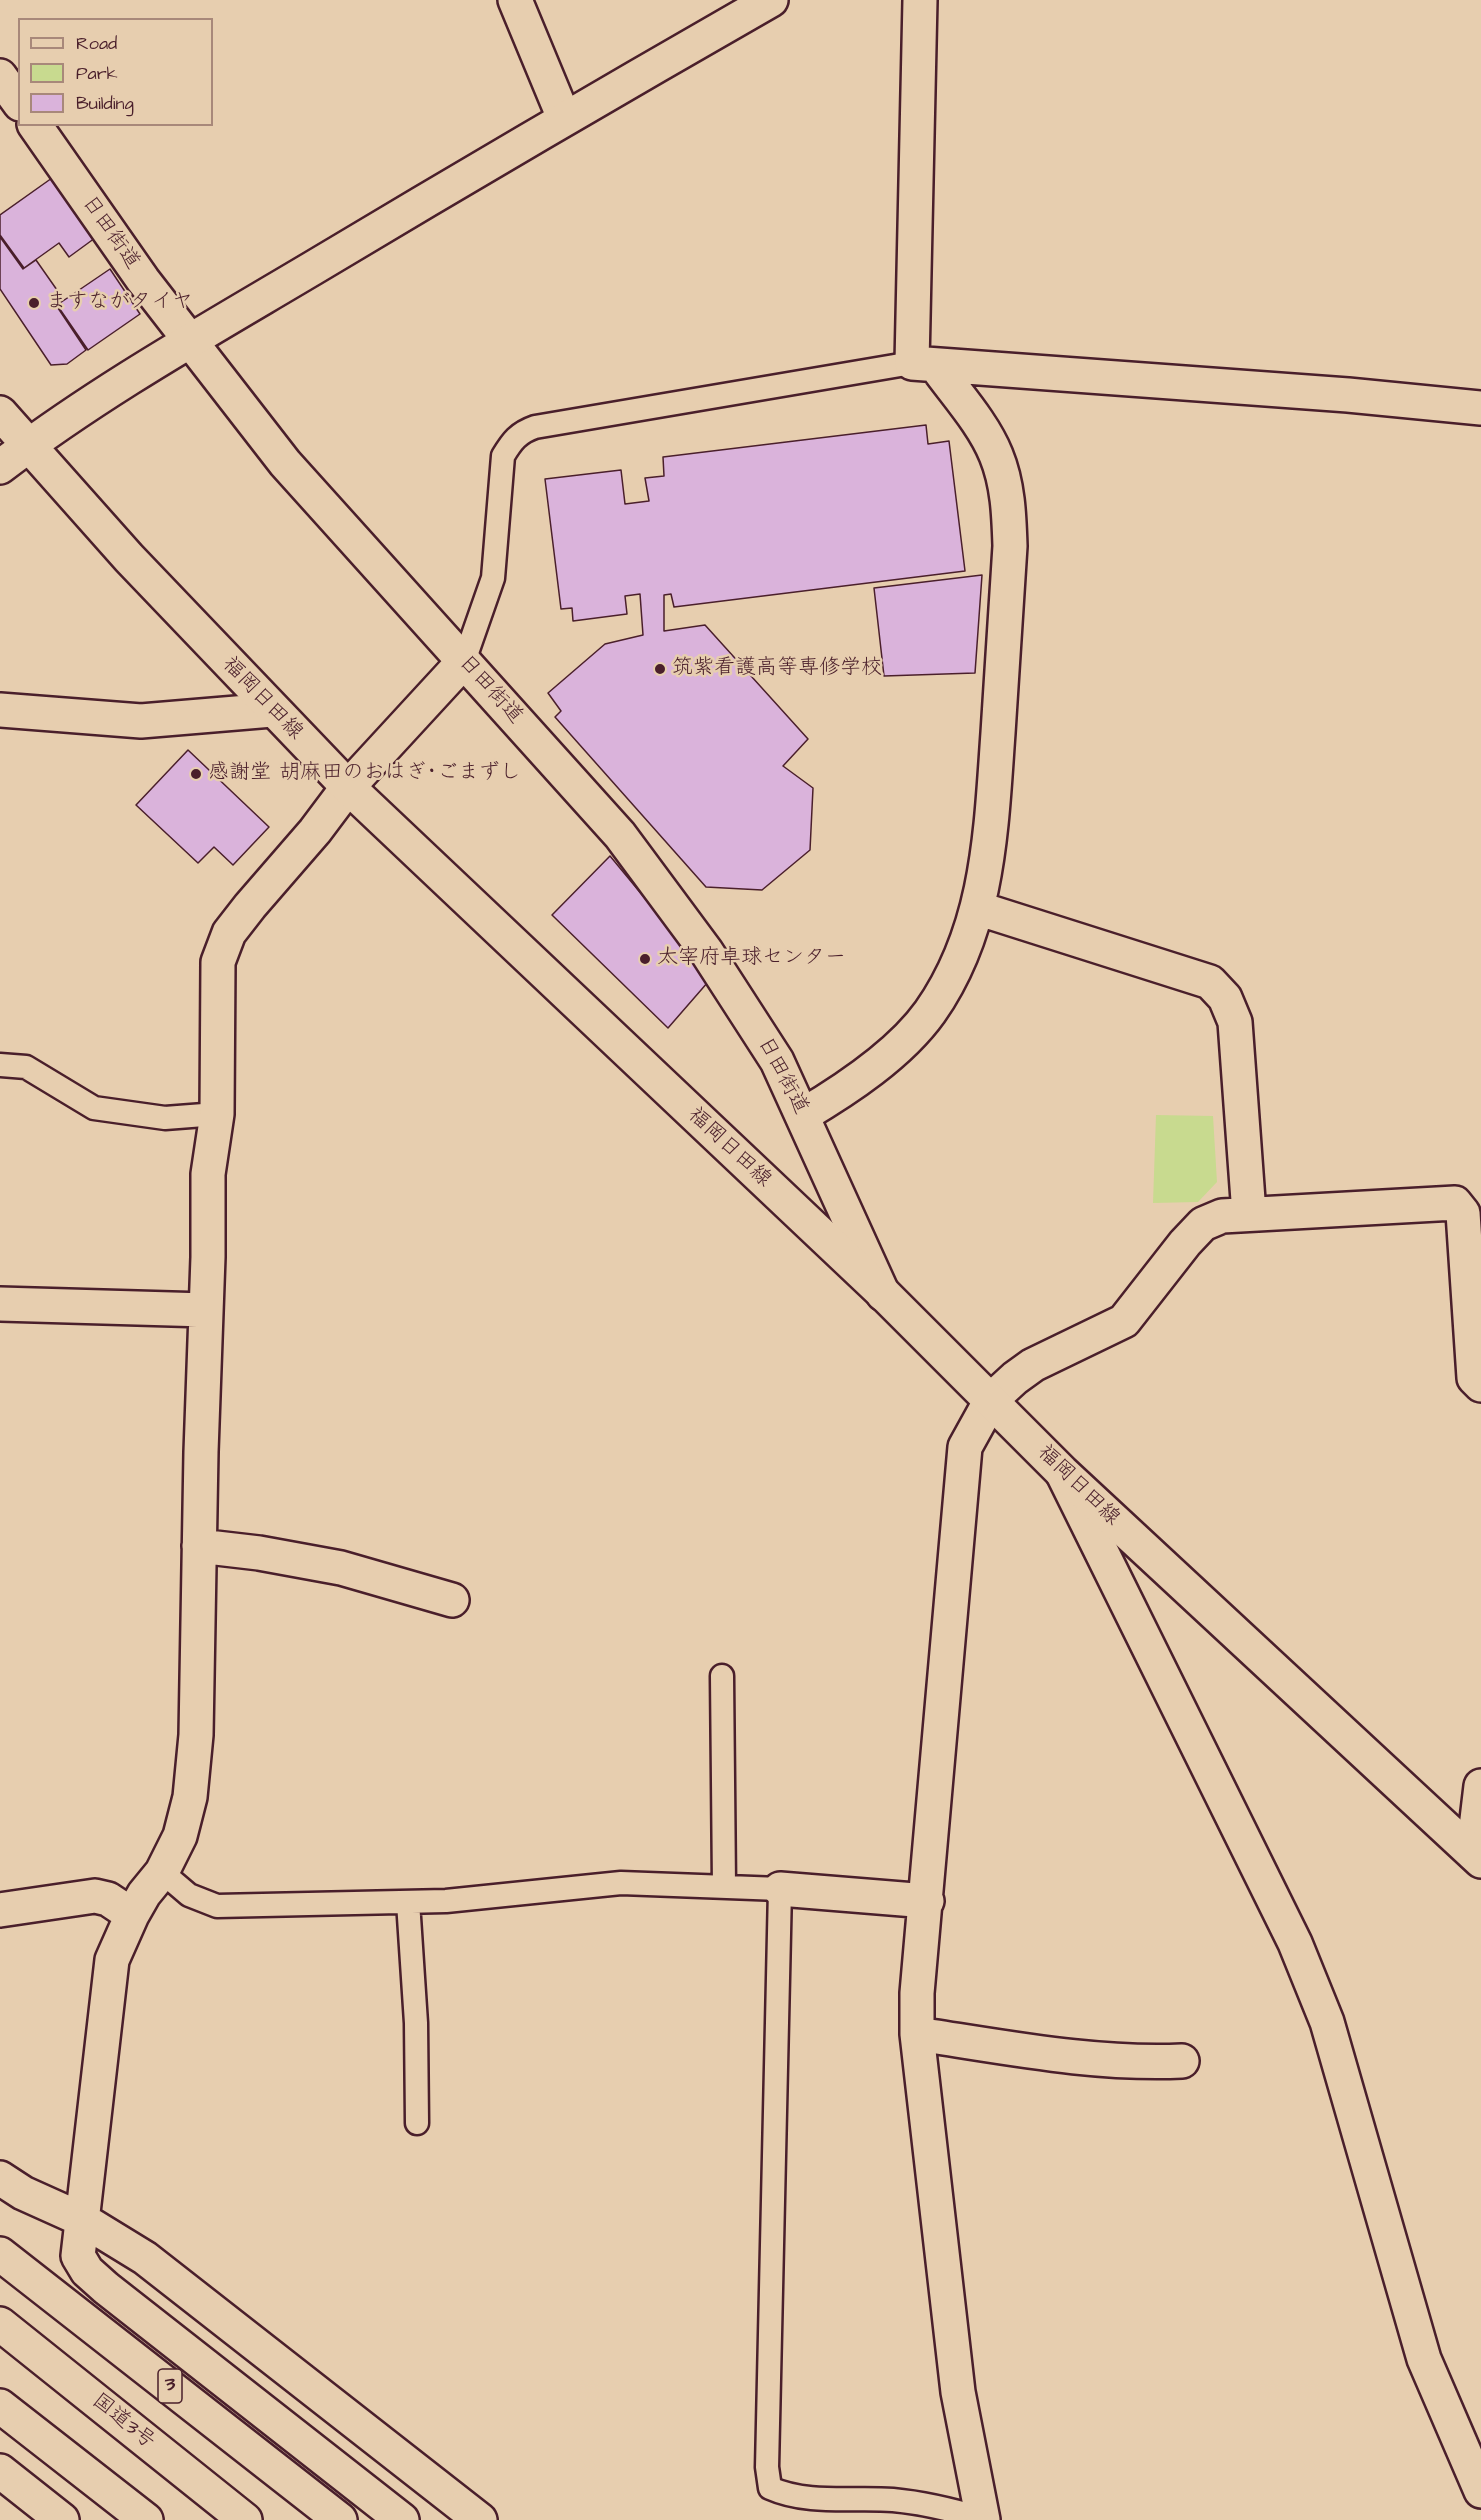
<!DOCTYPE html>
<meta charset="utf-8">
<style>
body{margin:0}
#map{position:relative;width:1481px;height:2520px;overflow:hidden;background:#e7ceaf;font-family:"Architects Daughter",sans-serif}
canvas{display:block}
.legend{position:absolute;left:18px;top:18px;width:195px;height:108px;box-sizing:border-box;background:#e7ceaf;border:2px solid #a8887a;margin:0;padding:8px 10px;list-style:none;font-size:18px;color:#4a1f2b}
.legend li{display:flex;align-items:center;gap:12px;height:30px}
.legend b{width:30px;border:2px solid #a8887a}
</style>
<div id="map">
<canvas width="1481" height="2520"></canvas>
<ul class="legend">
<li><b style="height:8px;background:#e7ceaf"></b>Road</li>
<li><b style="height:16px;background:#c8da8f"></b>Park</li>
<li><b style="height:16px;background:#dab3db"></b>Building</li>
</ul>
</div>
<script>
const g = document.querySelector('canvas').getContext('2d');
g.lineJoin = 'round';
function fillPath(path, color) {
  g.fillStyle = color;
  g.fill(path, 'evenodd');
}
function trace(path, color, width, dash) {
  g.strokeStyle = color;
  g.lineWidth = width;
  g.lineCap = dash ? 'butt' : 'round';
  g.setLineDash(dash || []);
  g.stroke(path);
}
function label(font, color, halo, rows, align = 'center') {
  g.font = font + ' "Architects Daughter","Klee One",sans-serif';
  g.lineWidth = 5;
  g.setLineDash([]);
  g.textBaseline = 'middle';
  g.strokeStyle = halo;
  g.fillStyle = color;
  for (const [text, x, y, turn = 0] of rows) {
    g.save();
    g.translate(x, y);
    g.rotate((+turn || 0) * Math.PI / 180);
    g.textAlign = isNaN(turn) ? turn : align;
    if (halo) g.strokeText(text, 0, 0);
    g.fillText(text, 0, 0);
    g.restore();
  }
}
const green = new Path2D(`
 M1156 1115 1213 1116 1217 1182 1198 1202 1153 1203Z`);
const building = new Path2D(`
 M52 178 95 238 69 257 59 243 24 268 0 235V215Z
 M0 237 23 269 36 260 64 300 56 305 86 350 67 364 51 365 0 289Z
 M110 269 140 314 88 350 57 305Z
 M926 425 928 444 949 441 965 571 674 607 671 594 664 595V631L705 625 808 739 783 766 813 788 810 850 762 890 706 887 555 717 561 711 548 693 605 644 643 635 640 594 625 596 627 614 573 621 572 608 561 609 545 479 621 470 625 504 649 501 645 478 664 476 663 457Z
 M982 575 975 673 884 676 874 588Z
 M188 750 269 827 233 865 214 847 198 863 136 805Z
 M610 856 677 937 708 982 668 1028 552 915Z`);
const lane = new Path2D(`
 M464 661 493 578 503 456C512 441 518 433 535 427L912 363
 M0 1065 26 1067 94 1108 165 1118 217 1114
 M722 1676 724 1886
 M162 1872 189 1895 217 1906 446 1901 621 1883 780 1889 767 2467 770 2488C808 2505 853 2497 893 2500 925 2503 953 2510 983 2519
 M408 1902 416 2023 417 2123`);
const street = new Path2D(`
 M515 0 564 118
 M920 0 912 363 1348 395 1481 408
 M0 76 20 104
 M34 124 143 280 285 463 620 835 706 951 777 1061 883 1294
 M0 710 141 721 272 710
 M977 908 1210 982 1225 998 1235 1022 1249 1214
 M803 1115C847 1089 900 1054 930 1012 989 928 991 831 998 733 1002 671 1006 608 1010 546 1009 515 1008 484 996 455 983 423 956 394 936 366
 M0 1304 206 1310
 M1063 1474 1295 1943 1327 2022 1424 2359 1481 2491
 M199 1546 259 1553 341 1568 452 1600
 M1473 1853 1481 1786
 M780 1889 927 1901
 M0 1910 95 1896 108 1899 132 1915
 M917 2034C1005 2047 1093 2065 1182 2061
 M0 2178 23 2193 83 2220 145 2258 480 2520
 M402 2520 106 2288 87 2271 78 2256 112 1960 132 1915 144 1894 162 1872 180 1836 190 1797 196 1735 201 1452 208 1257V1174L217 1114 218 962 229 933 250 906 315 831 348 787 464 661
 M983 2520 958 2392 917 2034V1993L965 1447 991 1400 1015 1378 1033 1365 1124 1321 1185 1243 1203 1224 1222 1216 1455 1203 1463 1213 1474 1378 1481 1385`);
const secondary = new Path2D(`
 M0 413 129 558 348 787 884 1294 1062 1472 1481 1861
 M0 467C98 392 207 331 313 268 465 177 617 88 771 0`);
const highway = new Path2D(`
 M0 2254 340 2520
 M0 2324 245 2520
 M0 2406 146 2520
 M0 2471 62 2520`);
const markers = [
 [34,303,6,"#4a1f2b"],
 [660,669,6,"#4a1f2b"],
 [196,774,6,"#4a1f2b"],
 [645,959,6,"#4a1f2b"]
];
const shields = [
 [170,2386,24]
];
const shieldNames = [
 ["3",170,2386]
];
const streetNames = [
 ["日田街道",110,233,55],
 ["日田街道",490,690,48],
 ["福岡日田線",262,699,46],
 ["日田街道",782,1076,62],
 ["福岡日田線",729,1148,43],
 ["福岡日田線",1078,1486,44],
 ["国道3号",123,2422,39]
];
const poiNames = [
 ["ますながタイヤ",46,303],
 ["筑紫看護高等専修学校",672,669],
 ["感謝堂 胡麻田のおはぎ･ごまずし",208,774],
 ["太宰府卓球センター",657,959]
];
fillPath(green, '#c8da8f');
fillPath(building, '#dab3db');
trace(building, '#4a1f2b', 1.5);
trace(lane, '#4a1f2b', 27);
trace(street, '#4a1f2b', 38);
trace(secondary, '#4a1f2b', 38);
trace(highway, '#4a1f2b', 38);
trace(lane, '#e7ceaf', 22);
trace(street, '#e7ceaf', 33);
trace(secondary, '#e7ceaf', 33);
trace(highway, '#e7ceaf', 33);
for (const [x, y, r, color] of markers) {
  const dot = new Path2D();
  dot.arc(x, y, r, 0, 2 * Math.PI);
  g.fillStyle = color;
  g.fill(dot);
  trace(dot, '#e7ceaf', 2);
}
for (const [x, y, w] of shields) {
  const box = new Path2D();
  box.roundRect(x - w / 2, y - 17, w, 34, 4.5);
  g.fillStyle = '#e7ceaf';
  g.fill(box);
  trace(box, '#4a1f2b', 1.5);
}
label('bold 20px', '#4a1f2b', null, shieldNames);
label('21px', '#4a1f2b', '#e7ceaf', streetNames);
label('21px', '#4a1f2b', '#e7ceaf', poiNames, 'left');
</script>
